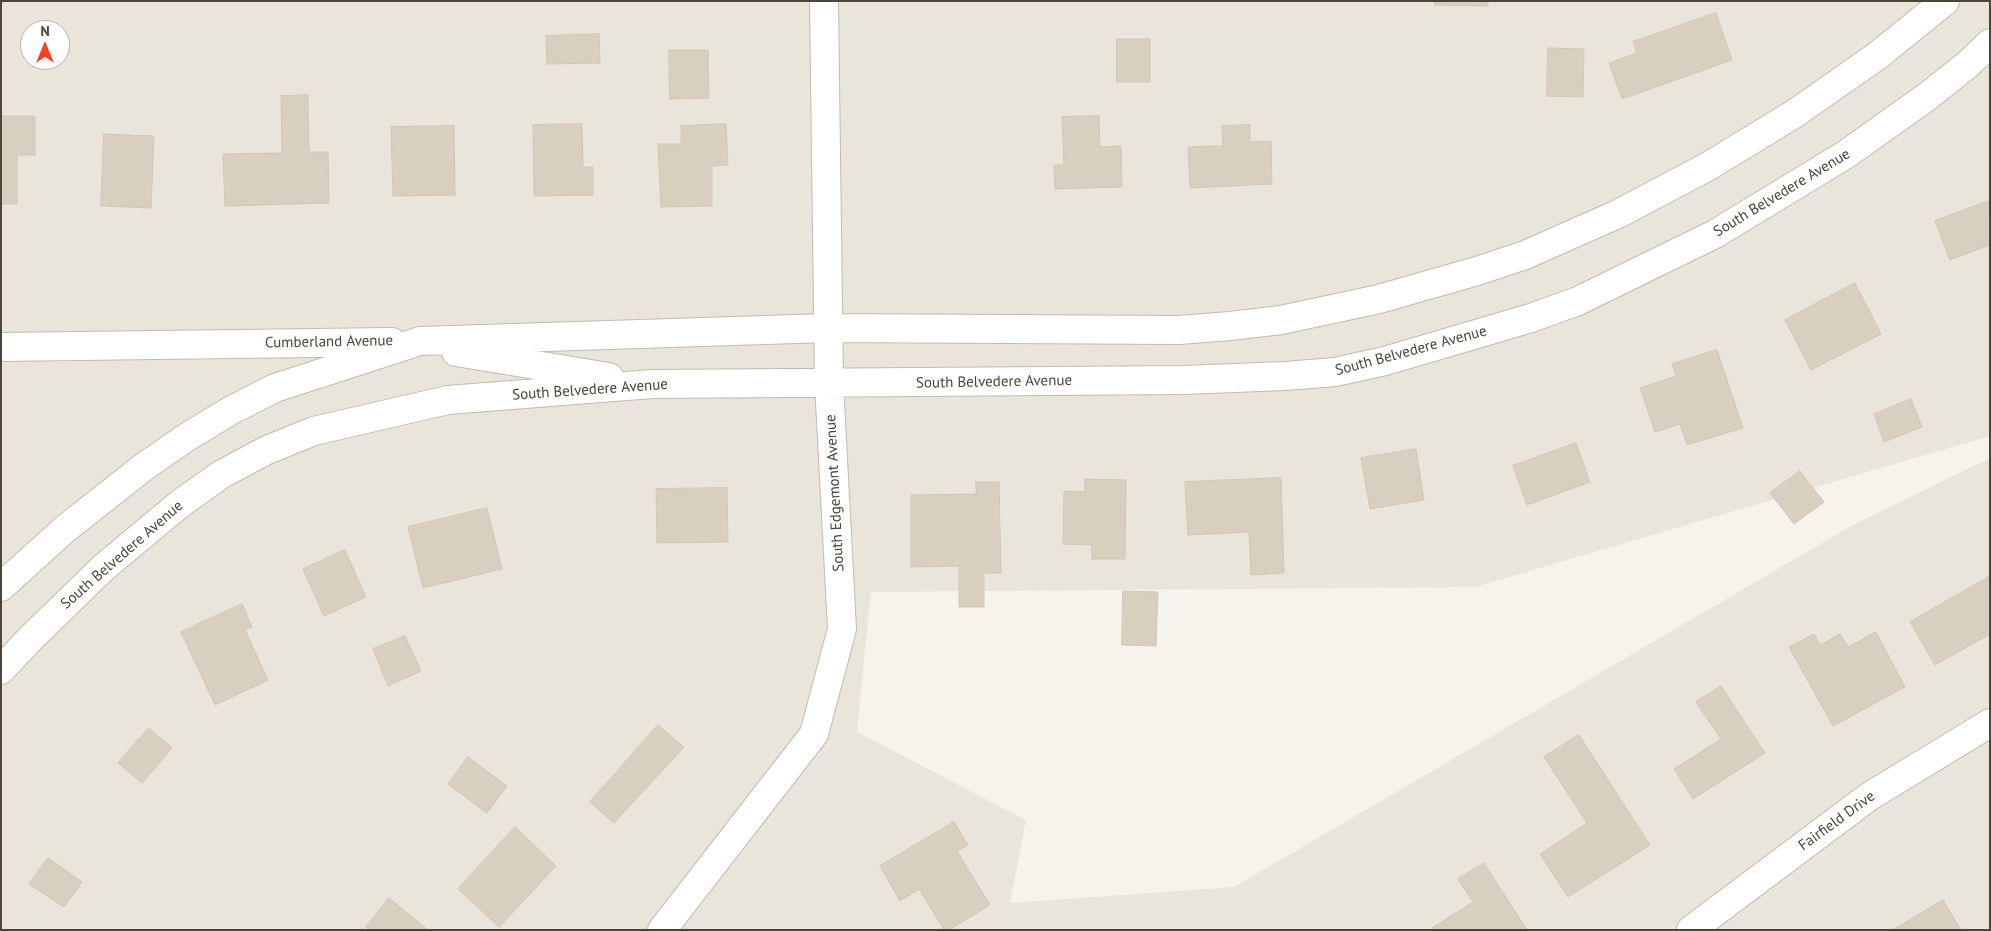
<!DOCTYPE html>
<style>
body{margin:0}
#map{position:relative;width:1991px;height:931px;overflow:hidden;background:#f6f3ec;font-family:"PT Sans",sans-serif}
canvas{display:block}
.frame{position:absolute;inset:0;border:2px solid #4b4439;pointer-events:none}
.north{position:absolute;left:20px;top:20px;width:50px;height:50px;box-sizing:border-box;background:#fff;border:1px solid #b7b4b0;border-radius:50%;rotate:0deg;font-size:14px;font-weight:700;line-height:20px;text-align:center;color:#4b4439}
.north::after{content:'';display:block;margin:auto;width:18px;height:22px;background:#fc3f1d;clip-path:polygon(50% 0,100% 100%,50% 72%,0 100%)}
</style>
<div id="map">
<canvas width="1991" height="931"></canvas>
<div class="frame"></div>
<div class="north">N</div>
</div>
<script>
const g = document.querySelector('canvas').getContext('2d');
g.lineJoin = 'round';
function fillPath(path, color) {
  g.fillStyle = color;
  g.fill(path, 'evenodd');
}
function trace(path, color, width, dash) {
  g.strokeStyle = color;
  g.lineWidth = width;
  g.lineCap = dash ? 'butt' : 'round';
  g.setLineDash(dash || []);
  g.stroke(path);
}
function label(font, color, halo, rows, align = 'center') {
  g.font = font + ' "PT Sans",sans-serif';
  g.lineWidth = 5;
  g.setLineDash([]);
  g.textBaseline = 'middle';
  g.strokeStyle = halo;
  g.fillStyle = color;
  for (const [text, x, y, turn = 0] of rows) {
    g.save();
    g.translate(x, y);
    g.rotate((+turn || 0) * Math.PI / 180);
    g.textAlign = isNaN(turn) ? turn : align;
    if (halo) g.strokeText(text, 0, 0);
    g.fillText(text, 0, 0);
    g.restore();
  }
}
const residential = new Path2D(`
 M1 1H1990V436L1475 587 871 592 857 732 1026 820 1010 903 1234 887 1853 525 1990 458V930H1ZM30 30H60V60H30Z`);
const building = new Path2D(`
 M1435 1H1488V6L1435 5Z
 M1716 13 1732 60 1622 99 1609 63 1637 53 1633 42Z
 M599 34 600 63 547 64 546 36Z
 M1117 39H1150V82H1117Z
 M1548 48 1584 49 1583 97 1547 96Z
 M669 50H708L709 98 670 99Z
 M308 95 309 152H328L329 203 225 206 223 154 282 153 281 96Z
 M1 116H35V155H17V204H1Z
 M1099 116 1100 147 1121 146 1122 187 1055 189 1054 165H1064L1062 117Z
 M582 124 583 167H593V195L534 196 533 125Z
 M726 124 728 165 712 166V206L661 207 658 144H681V126Z
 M1250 125V142L1271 141 1272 184 1190 188 1188 147 1223 146 1222 126Z
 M454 126 455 195 393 196 391 127Z
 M104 134 154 136 151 208 101 206Z
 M1989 201 1990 245 1950 260 1935 221Z
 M1855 283 1881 334 1811 370 1785 320Z
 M1717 350 1743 428 1687 445 1680 424 1655 432 1640 388 1676 376 1672 364Z
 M1911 399 1922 427 1884 442 1874 414Z
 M1576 443 1590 482 1527 505 1513 466Z
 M1416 449 1424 500 1370 509 1361 458Z
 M1800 471 1824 502 1794 524 1770 493Z
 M1281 478 1284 573 1251 575 1249 532 1188 535 1185 482Z
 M1085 479 1126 480 1125 559H1092V545L1063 544 1064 491 1085 492Z
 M976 482H999L1001 573H984V607H959V566L911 567V495L976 494Z
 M727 488 728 542 657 543 656 489Z
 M487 508 502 569 423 588 408 527Z
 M345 550 366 597 324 616 303 569Z
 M1990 576V634L1935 665 1910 622Z
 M1123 591 1158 592 1156 646 1122 645Z
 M242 604 252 627 245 630 268 680 215 705 181 632Z
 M1876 632 1905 687 1833 726 1789 647 1814 634 1820 645 1840 634 1848 647Z
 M405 636 421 671 388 686 373 649Z
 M1721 686 1765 753 1693 799 1674 769 1721 739 1696 702Z
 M658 725 684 747 614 823 590 802Z
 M149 728 172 748 142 783 118 763Z
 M1579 735 1650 845 1568 897 1540 854 1587 823 1544 757Z
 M468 757 507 786 487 813 448 784Z
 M954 822 968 845 957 851 990 905 949 930H944L919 889 900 901 880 866Z
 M515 827 556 866 499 927 458 889Z
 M48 858 82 882 64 907 29 884Z
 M1484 863 1527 930H1433L1432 928 1473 902 1458 879Z
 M389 898 428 930H370L366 927Z
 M1943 900 1961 930H1893Z`);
const street = new Path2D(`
 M1 347 392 342
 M456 352 609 377
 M1 587 65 529 145 466 187 437 230 411 275 388 420 341 828 328 1179 330 1230 326 1281 320 1379 299 1477 271 1525 255 1618 214 1707 167 1794 114 1877 56 1945 1
 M1 670 30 639 103 568 181 503 222 474 267 450 314 431 448 400 652 384 1184 380 1285 376 1335 372 1385 361 1531 318 1578 301 1715 234 1845 155 1928 96 1967 65 1990 43
 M662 930 814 734 842 629 829 383 824 1
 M1691 930 1870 796 1990 723`);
const streetNames = [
 ["South Belvedere Avenue",1782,193,-31],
 ["Cumberland Avenue",329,342,-1],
 ["South Belvedere Avenue",1411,351,-15],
 ["South Belvedere Avenue",994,382,-1],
 ["South Belvedere Avenue",590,390,-4],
 ["South Edgemont Avenue",835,493,-93],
 ["South Belvedere Avenue",122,555,-41],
 ["Fairfield Drive",1837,821,-36]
];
fillPath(residential, '#eae5da');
fillPath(building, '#d8cfc1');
trace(building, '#d3c7b4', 1);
trace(street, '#c2bbae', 30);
trace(street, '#fff', 28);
label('15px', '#4b4439', '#fff', streetNames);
</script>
